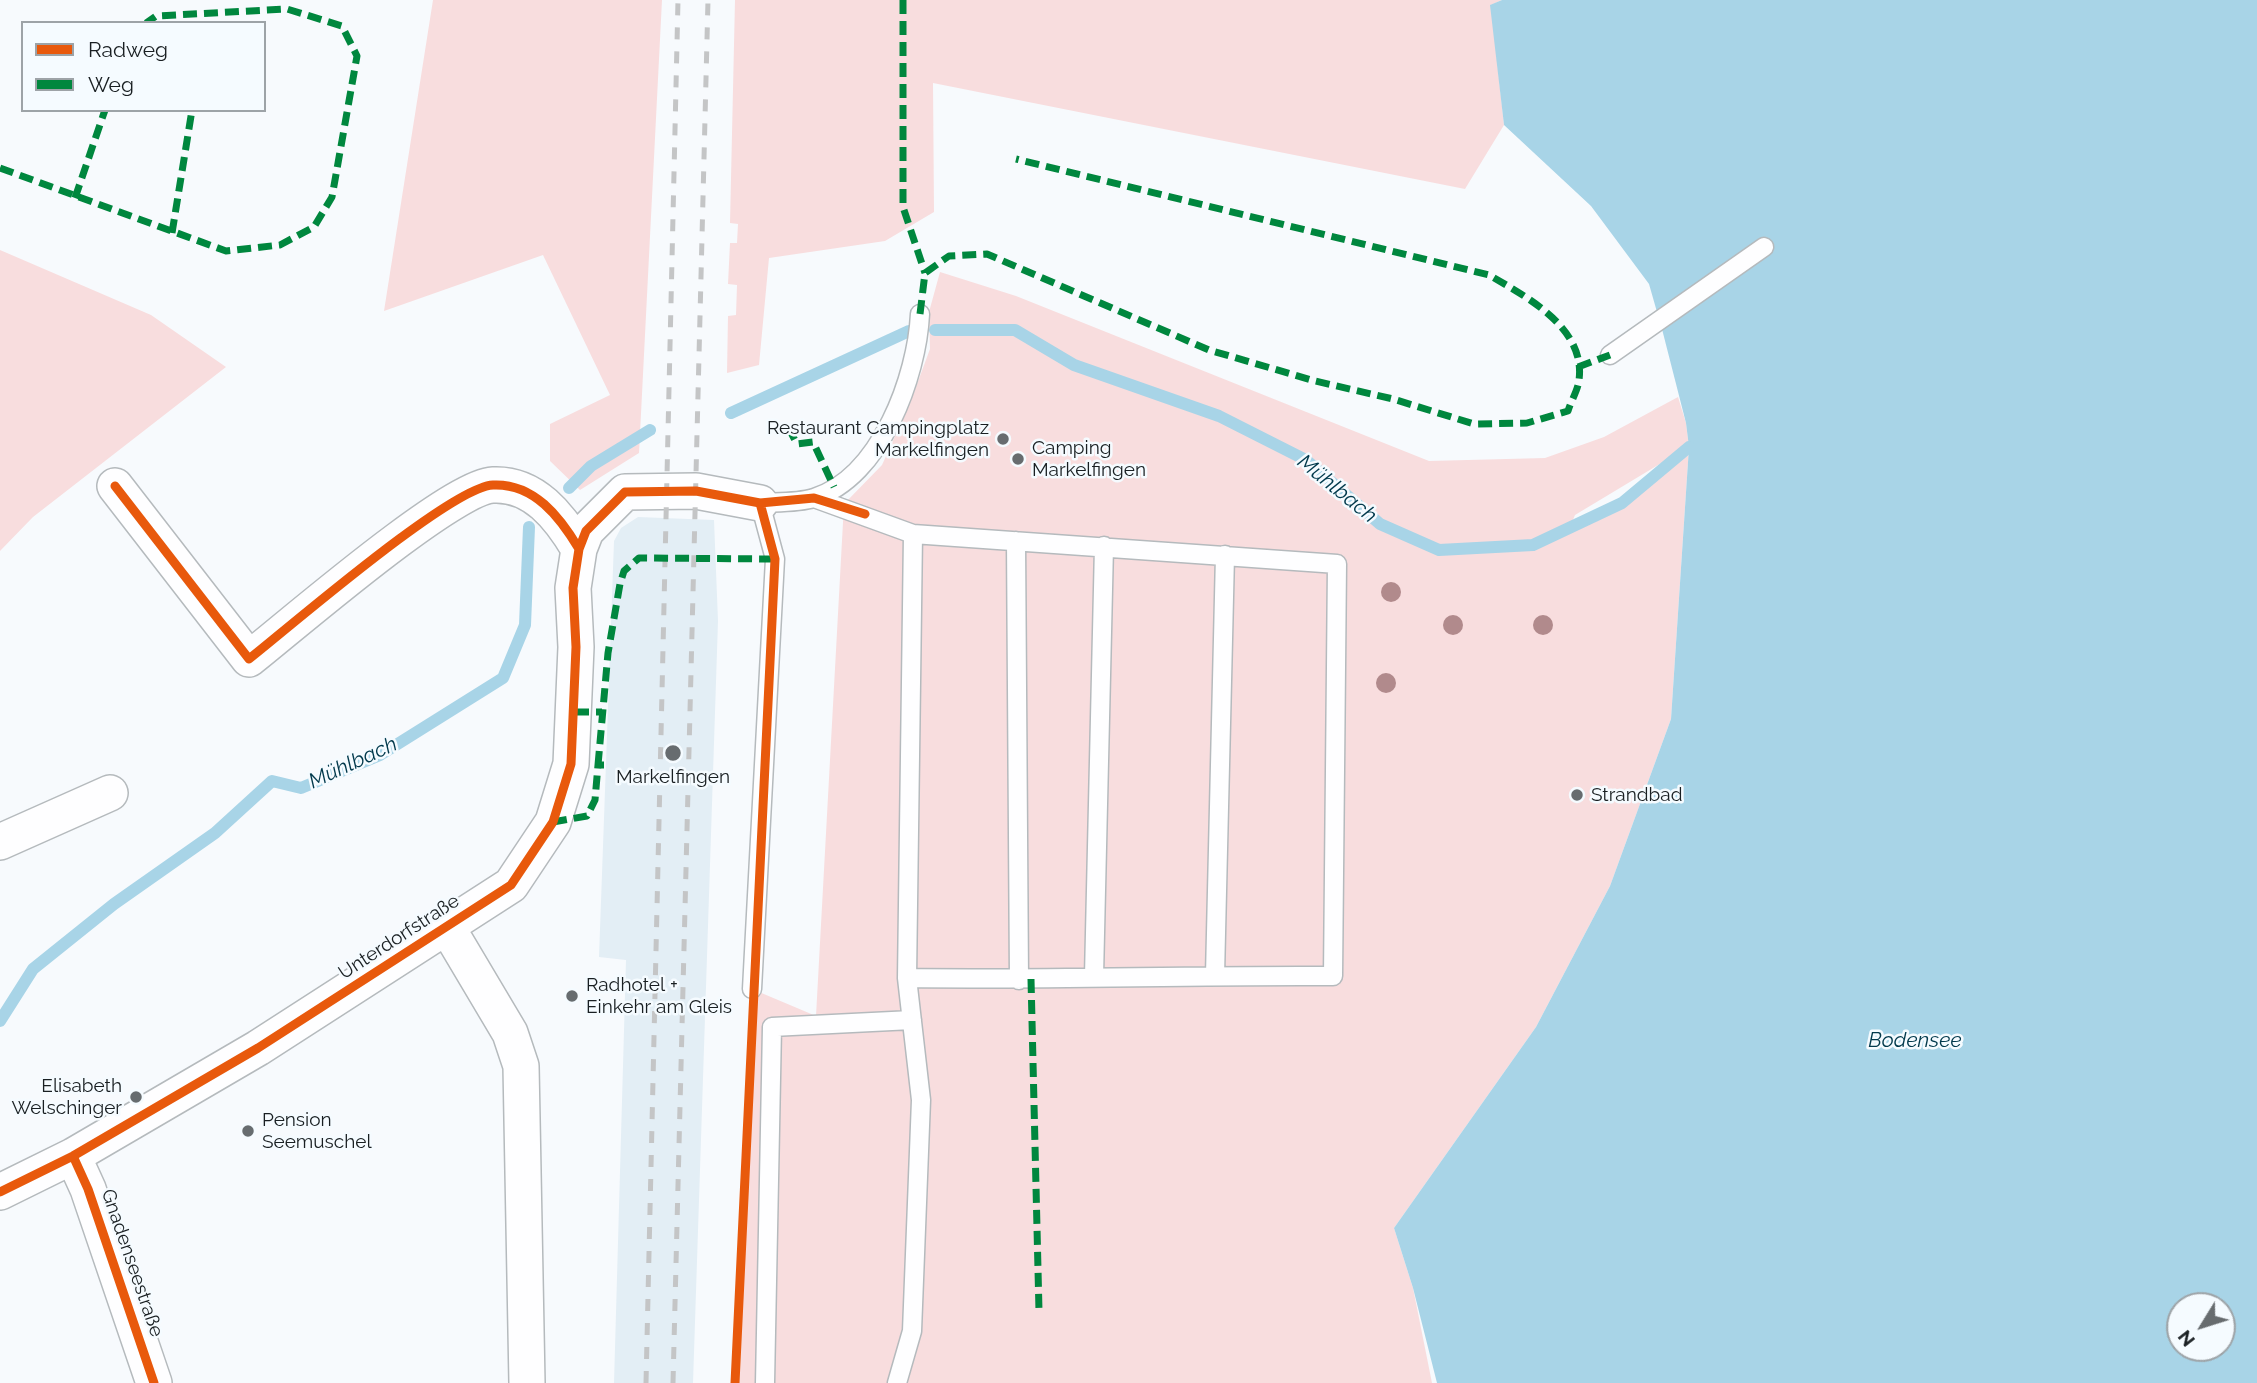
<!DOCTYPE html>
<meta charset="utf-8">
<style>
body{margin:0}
#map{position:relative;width:2257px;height:1383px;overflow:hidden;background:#f7fafd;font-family:Raleway,sans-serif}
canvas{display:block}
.legend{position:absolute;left:21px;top:21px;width:245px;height:91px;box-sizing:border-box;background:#f5fbff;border:2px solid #9da3a7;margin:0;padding:9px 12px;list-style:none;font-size:21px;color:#191f22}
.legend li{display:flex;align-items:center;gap:14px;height:35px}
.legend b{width:35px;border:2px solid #9da3a7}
.north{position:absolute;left:2166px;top:1292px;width:70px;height:70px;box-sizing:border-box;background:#f5fbff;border:2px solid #9da3a7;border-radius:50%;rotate:232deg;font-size:19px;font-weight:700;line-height:28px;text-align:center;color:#191f22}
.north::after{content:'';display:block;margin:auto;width:24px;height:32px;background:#676c6f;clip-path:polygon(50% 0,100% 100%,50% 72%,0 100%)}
</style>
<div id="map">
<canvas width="2257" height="1383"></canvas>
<ul class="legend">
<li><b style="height:9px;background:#e8590c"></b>Radweg</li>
<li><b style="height:9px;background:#00873e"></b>Weg</li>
</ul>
<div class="north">N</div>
</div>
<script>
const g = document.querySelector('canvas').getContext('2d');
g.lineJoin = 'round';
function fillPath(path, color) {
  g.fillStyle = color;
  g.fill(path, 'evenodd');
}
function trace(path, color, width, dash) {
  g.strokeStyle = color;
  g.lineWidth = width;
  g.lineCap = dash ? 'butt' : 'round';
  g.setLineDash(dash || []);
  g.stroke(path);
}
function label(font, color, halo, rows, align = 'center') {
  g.font = font + ' Raleway,sans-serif';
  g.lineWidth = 5;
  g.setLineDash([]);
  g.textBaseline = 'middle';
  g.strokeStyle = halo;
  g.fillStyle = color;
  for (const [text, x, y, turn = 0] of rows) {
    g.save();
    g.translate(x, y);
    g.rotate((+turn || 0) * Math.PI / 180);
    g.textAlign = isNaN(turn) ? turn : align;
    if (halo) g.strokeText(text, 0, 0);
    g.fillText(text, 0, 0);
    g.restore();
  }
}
const built = new Path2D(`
 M638 517 714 520 718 621 693 1383H614L626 960 599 957 614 541 621 528Z`);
const green = new Path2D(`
 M433 0H662L639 453 580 490 550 461V424L610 395 543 255 384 311Z
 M735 0H1502L1491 5 1504 125 1465 189 933 83 934 212 885 241 769 258 759 365 727 373 728 316 736 315 737 285 728 284 730 243H737L738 224 730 223Z
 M0 250 151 315 226 367 33 517 0 551Z
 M940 272 1016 296 1429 461 1545 458 1604 437 1678 397 1686 423 1689 447 1671 719 1610 886 1536 1027 1394 1228 1413 1288 1432 1383H735L752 989 816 1016 844 504 882 465 910 403 930 349 929 312ZM1683 450 1622 503 1570 527 1575 515Z`);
const water = new Path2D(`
 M1502 0H2257V1383H1437L1413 1288 1394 1228 1536 1027 1610 886 1671 719 1689 447 1686 423 1663 333 1649 284 1591 206 1504 125 1490 5ZM2180 1306H2222V1348H2180Z`);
const stream = new Path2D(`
 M935 330H1015L1074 365 1219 416 1306 460 1380 524 1439 550 1533 545 1622 503 1689 447
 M731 413 909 331
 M569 488 591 466 650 430
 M0 1021 33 969 114 904 215 833 272 781 301 788 380 755 503 678 525 625 529 527`);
const service = new Path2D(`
 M1610 355 1764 247
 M814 498 913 534 1337 564 1333 976C1191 975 1049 980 907 978L913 534
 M1016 541 1019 980
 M1215 975 1225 555
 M1094 976 1104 546
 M752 989 775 559 760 503C777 502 798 503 814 498 881 477 917 376 920 314
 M765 1383 772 1027 912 1020
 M897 1383 912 1331 921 1100 907 978`);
const minor = new Path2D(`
 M115 486 249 659C291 626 451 487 493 485 534 483 560 517 579 549
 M0 842 110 793
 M447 927 510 1033 521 1066 527 1383
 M73 1156 88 1189 154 1383
 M0 1192 73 1156 258 1048 511 885 553 822 571 764 576 647 573 588 579 549 586 531 625 492 696 491 760 503`);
const rail = new Path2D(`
 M646 1383 678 0
 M673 1383 708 0`);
const quiet = new Path2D(`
 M903 0V207L925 273
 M0 168 226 251 280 245 314 227 332 197 357 56 342 26 287 9 156 16 146 23
 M75 198 105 110
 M172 233 192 110
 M920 314 925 273 949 256 987 254 1209 350 1315 381 1393 399 1474 424 1527 423 1568 411C1571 401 1578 390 1579 380 1586 328 1527 297 1489 275L1016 159
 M1578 367 1610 355
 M788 427 797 444 813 442 834 487
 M575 712H602
 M598 765 608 653 620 584 624 571 639 558 775 559
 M553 822 587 816 595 800 598 765H604
 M1031 979 1039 1311`);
const cycleway = new Path2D(`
 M115 486 249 659C291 626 451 487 493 485 534 483 560 517 579 549
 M73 1156 88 1189 154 1383
 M0 1192 73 1156 258 1048 511 885 553 822 571 764 576 647 573 588 579 549 586 531 625 492 696 491 760 503 814 498 865 514
 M735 1383 775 559 760 503`);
const trees = [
 [1391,592],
 [1453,625],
 [1543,625],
 [1386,683]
];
const markers = [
 [1003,439,7,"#676c6f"],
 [1018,459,7,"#676c6f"],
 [673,753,9,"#676c6f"],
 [1577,795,7,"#676c6f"],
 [572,996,7,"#676c6f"],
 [136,1097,7,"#676c6f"],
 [248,1131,7,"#676c6f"]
];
const poiNames = [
 ["Restaurant Campingplatz",989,428,"right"],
 ["Markelfingen",989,450,"right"],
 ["Camping",1032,448],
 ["Markelfingen",1032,470],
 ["Markelfingen",673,777,"center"],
 ["Strandbad",1591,795],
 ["Radhotel +",586,985],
 ["Einkehr am Gleis",586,1007],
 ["Elisabeth",122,1086,"right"],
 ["Welschinger",122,1108,"right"],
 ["Pension",262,1120],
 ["Seemuschel",262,1142]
];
const streetNames = [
 ["Unterdorfstraße",399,937,-33],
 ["Gnadenseestraße",132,1263,71]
];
const waterNames = [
 ["Mühlbach",1337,489,39],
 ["Mühlbach",353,763,-25],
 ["Bodensee",1915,1041]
];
fillPath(built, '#e3eef5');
fillPath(green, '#f8ddde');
fillPath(water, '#a8d4e7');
trace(stream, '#a8d4e7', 12);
trace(service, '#b5babd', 21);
trace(minor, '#b5babd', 38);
trace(service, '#fefeff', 18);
trace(minor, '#fefeff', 35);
trace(rail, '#c4c5c6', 5, [12, 12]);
trace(quiet, '#00873e', 7, [14, 7]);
trace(cycleway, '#e8590c', 9);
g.fillStyle = '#b18a8c';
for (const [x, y] of trees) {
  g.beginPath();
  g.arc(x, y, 10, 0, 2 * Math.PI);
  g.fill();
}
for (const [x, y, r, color] of markers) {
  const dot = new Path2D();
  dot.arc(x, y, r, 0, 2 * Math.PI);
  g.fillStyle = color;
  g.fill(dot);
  trace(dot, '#f5fbff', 2.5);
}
label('19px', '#191f22', '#f5fbff', poiNames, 'left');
label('19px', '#191f22', '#f5fbff', streetNames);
label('italic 21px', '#01394c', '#f5fbff', waterNames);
</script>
